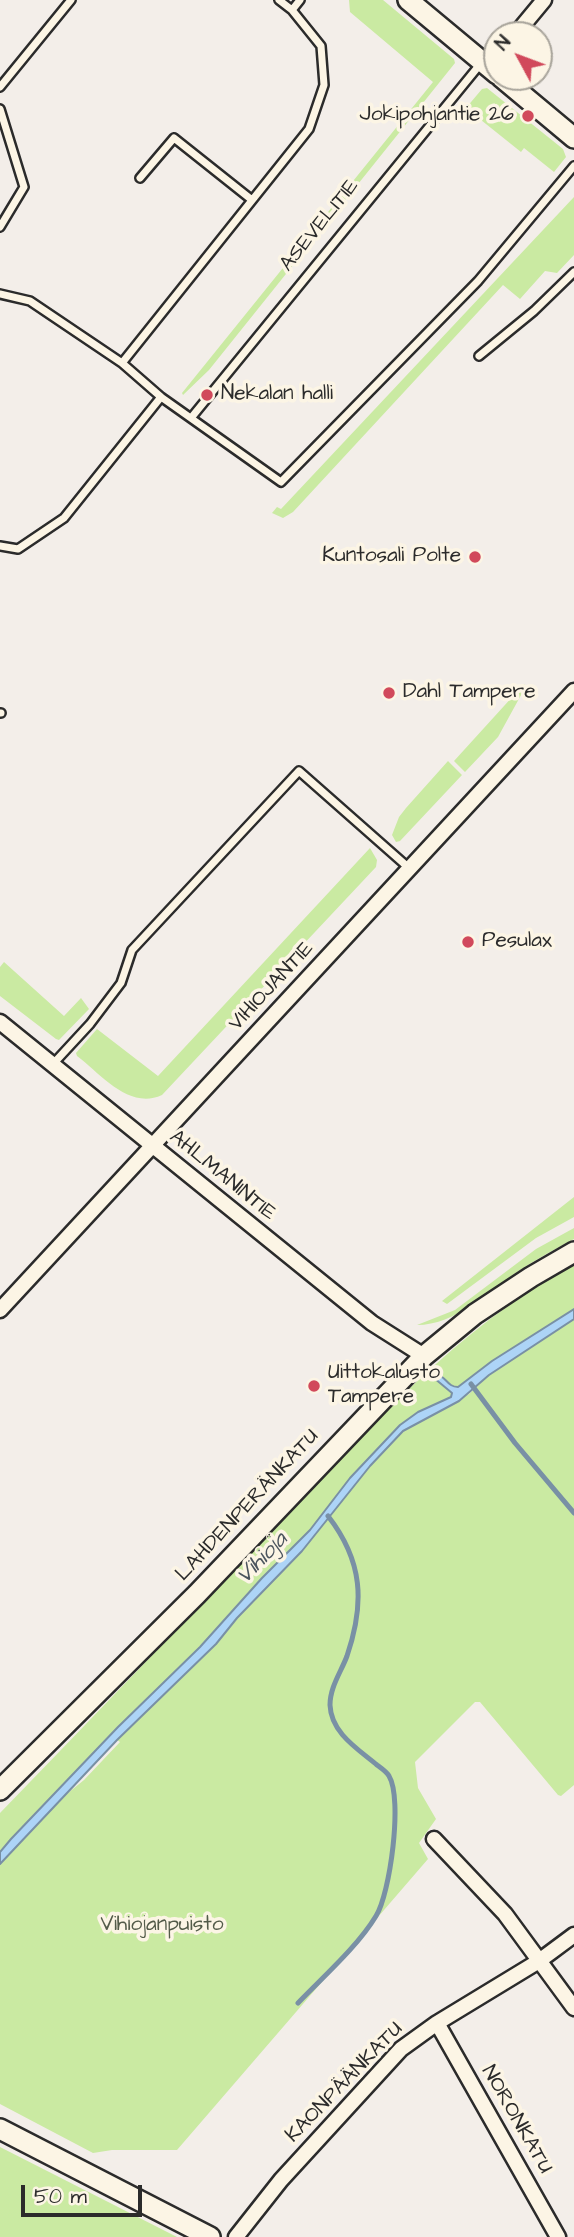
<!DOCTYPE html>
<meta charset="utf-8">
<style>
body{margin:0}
#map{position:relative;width:574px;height:2237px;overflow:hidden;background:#f3eee9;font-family:"Architects Daughter",sans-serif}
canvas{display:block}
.north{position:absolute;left:483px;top:21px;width:70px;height:70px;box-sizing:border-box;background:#fcf5e5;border:2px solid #a8a49b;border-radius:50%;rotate:311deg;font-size:19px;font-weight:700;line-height:28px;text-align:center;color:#2b2b2b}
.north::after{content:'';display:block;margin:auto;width:24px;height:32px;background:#d1495b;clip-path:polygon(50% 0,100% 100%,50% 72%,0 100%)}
.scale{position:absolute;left:21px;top:2185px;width:121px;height:32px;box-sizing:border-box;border:4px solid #2b2b2b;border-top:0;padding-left:9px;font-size:21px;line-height:24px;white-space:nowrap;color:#2b2b2b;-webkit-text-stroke:5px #fcf5e5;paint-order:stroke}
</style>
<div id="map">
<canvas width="574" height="2237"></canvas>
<div class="north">N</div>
<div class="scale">50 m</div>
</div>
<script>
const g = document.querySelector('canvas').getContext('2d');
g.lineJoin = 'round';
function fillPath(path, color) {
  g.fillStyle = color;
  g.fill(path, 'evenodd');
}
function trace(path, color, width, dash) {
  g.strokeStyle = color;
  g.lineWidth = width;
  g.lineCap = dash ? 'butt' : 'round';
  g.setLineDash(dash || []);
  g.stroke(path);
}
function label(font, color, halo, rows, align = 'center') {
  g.font = font + ' "Architects Daughter",sans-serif';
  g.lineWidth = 7;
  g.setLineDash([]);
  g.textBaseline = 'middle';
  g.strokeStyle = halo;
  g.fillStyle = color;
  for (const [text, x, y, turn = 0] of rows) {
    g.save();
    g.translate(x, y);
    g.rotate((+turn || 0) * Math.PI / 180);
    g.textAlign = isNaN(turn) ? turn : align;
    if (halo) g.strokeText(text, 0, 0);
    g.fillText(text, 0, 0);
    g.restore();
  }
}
const green = new Path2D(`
 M349 0H383L454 59 455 63 209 370 183 395 182 393 433 82 350 12Z
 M487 88 563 149 566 157 554 172 524 148 521 152 466 108 482 89Z
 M574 197V255L557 273 545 271 520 299 503 285 293 512 283 518 272 513 277 507 281 509Z
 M524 684 526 686 498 737 465 772 454 761Z
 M448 761 462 775 400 841 396 842 392 835 399 817 406 808Z
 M370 848 377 860 376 867 162 1095C129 1110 102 1075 77 1056L76 1053 97 1029 158 1076Z
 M4 962 64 1016 81 998 89 1009 59 1040 56 1039 0 996V967Z
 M574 1197V1217L536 1238 447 1304 442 1301Z
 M574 1228V1239C555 1249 535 1260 517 1272 486 1293 455 1325 417 1325L455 1310 536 1249Z
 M574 1265V1309L492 1361 458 1387 451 1386 446 1381 436 1379 452 1393 451 1397 418 1412 400 1425 350 1478 310 1530 262 1578 200 1647 118 1727 0 1852V1813C94 1716 187 1619 280 1522 370 1428 457 1327 574 1265Z
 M574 1319V1785L561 1796 558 1795 480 1702H475L415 1762 418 1788 436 1819 419 1843 428 1859 177 2150H112L93 2153 0 2104V1864L63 1797 84 1780 120 1742 117 1740 216 1644 237 1618 302 1551 370 1466 403 1431 469 1394 489 1375Z
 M0 2147 177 2237H0Z`);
const water = new Path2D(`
 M574 1309V1319L489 1375 459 1401 403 1431 370 1466 302 1551 237 1618 216 1644 117 1740 0 1864V1852L11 1839 118 1727 200 1647 262 1578 310 1530 350 1478 400 1425 418 1412 451 1397 452 1393 434 1378 436 1374C446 1376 447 1387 458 1387L492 1361Z`);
const stream = new Path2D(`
 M471 1384 515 1443 574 1513
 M298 2003C323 1977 358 1946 376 1916 390 1894 403 1799 389 1776 387 1772 381 1768 377 1765 358 1749 331 1733 330 1705 330 1687 341 1672 347 1656 365 1603 363 1561 328 1516`);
const service = new Path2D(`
 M292 10 300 0
 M0 87 71 0
 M0 109 24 187 0 227
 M140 178 174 138 252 200
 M0 294 30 301 122 363
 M479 356 534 311 574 272
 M161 397 122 363 309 129 324 85 321 46 292 10 279 0
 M191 418 482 62
 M0 546 18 549 64 518 161 397 281 482 478 281 574 166
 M0 713H1
 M53 1064 90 1024 121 983 132 950 299 771 409 868`);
const minor = new Path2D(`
 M515 35 544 0
 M0 1022 372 1323 424 1356
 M0 1310 574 691
 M434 1839 505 1914 574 2008
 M437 2023 558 2237
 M236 2237 281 2180 401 2049 437 2023 539 1961 574 1935`);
const secondary = new Path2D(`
 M408 0 497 74
 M501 77 574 138
 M0 1790 197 1594 424 1356 475 1314 531 1277 574 1252
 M0 2129 210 2237`);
const markers = [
 [528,116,7,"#d1495b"],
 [207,395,7,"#d1495b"],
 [475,557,7,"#d1495b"],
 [389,693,7,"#d1495b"],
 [468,942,7,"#d1495b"],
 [314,1386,7,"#d1495b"]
];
const poiNames = [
 ["Jokipohjantie 26",514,116,"right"],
 ["Nekalan halli",221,395],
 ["Kuntosali Polte",461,557,"right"],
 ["Dahl Tampere",403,693],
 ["Pesulax",482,942],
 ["Uittokalusto",328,1374],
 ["Tampere",328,1398]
];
const streetNames = [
 ["ASEVELITIE",320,226,-51],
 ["VIHIOJANTIE",272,987,-47],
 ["AHLMANINTIE",222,1176,39],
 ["LAHDENPERÄNKATU",248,1506,-47],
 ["KAONPÄÄNKATU",345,2083,-46],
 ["NORONKATU",516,2120,60]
];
const parkNames = [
 ["Vihiojanpuisto",162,1926]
];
const waterNames = [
 ["Vihioja",263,1559,-46]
];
fillPath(green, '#caeaa2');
fillPath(water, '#add4f7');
trace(water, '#7990a5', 2);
trace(stream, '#7990a5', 5);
trace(service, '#2b2b2b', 12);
trace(minor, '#2b2b2b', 19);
trace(secondary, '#2b2b2b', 24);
trace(service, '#fcf5e5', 7);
trace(minor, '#fcf5e5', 14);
trace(secondary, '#fcf5e5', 19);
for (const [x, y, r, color] of markers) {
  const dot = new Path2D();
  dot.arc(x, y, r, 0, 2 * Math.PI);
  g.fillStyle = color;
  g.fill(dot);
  trace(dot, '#fcf5e5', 2.5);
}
label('21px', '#2b2b2b', '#fcf5e5', poiNames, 'left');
label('21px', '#2b2b2b', '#fcf5e5', streetNames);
label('21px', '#535b49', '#fcf5e5', parkNames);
label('italic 23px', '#4c555e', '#fcf5e5', waterNames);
</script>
